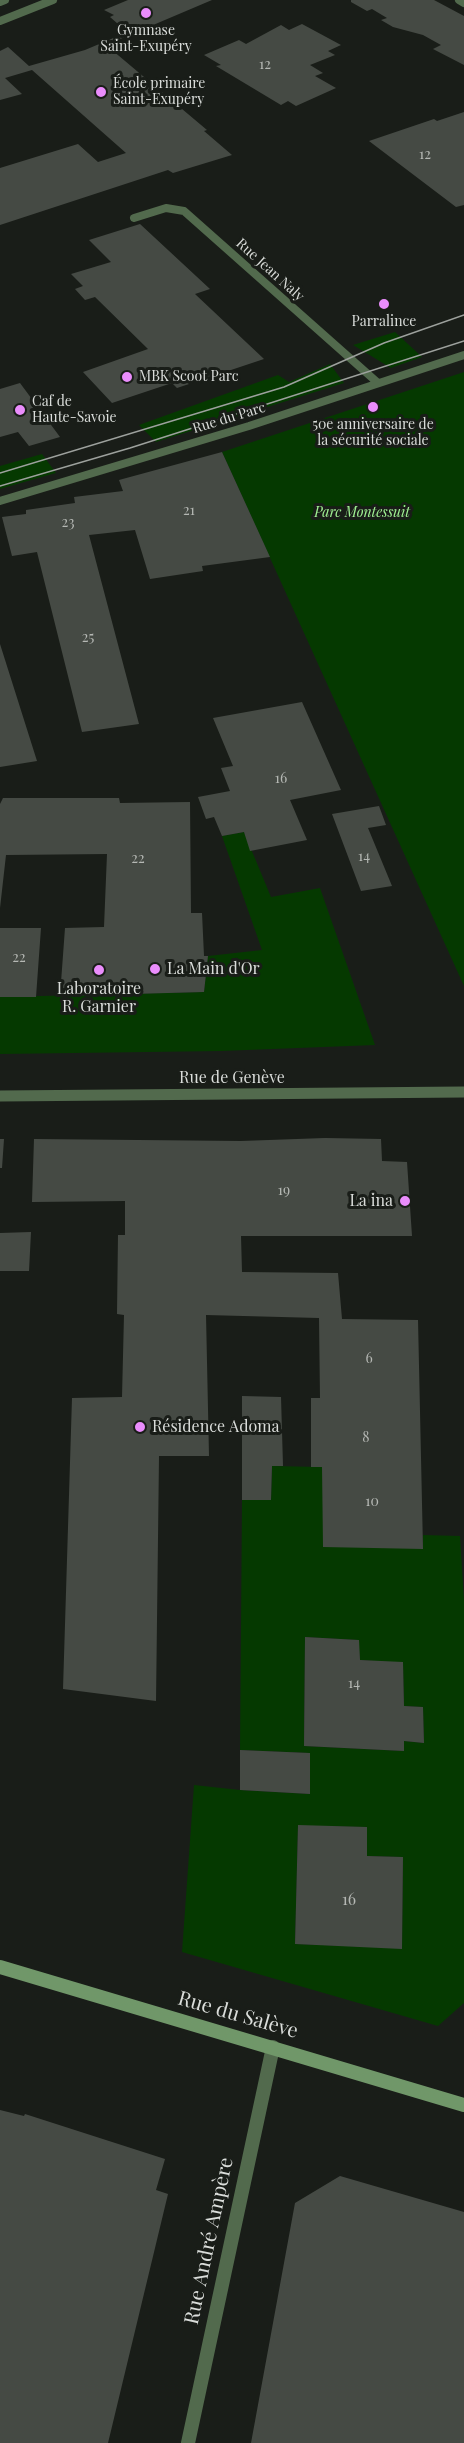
<!DOCTYPE html>
<meta charset="utf-8">
<style>
body{margin:0}
canvas{display:block;background:#191d18}
</style>
<canvas width="464" height="2443"></canvas>
<script>
const g = document.querySelector('canvas').getContext('2d');
g.lineJoin = 'round';
function fillPath(path, color) {
  g.fillStyle = color;
  g.fill(path, 'evenodd');
}
function trace(path, color, width, dash) {
  g.strokeStyle = color;
  g.lineWidth = width;
  g.lineCap = dash ? 'butt' : 'round';
  g.setLineDash(dash || []);
  g.stroke(path);
}
function label(font, color, halo, rows, align = 'center') {
  g.font = font + ' "Playfair Display",serif';
  g.lineWidth = 6;
  g.setLineDash([]);
  g.textBaseline = 'middle';
  g.strokeStyle = halo;
  g.fillStyle = color;
  for (const [text, x, y, turn = 0] of rows) {
    g.save();
    g.translate(x, y);
    g.rotate((+turn || 0) * Math.PI / 180);
    g.textAlign = isNaN(turn) ? turn : align;
    if (halo) g.strokeText(text, 0, 0);
    g.fillText(text, 0, 0);
    g.restore();
  }
}
const green = new Path2D(`
 M395 332 422 357 391 368 353 345Z
 M330 364 344 383 156 442 139 425 278 375 289 382Z
 M464 372V986L222 452Z
 M42 454 56 473 0 489V466Z
 M244 832 271 897 320 888 375 1045 221 1051 0 1054V997L204 992 208 956 262 950 222 836Z
 M272 1466 322 1467 423 1549V1535L460 1536 464 1601V2003L438 2026 182 1952 194 1785 240 1790 310 1794V1753L240 1750 242 1500H271ZM305 1637 358 1640 360 1660 403 1663 404 1706 423 1707 424 1743 404 1741 403 1751 304 1746ZM298 1826 367 1827V1856L403 1857 402 1948 295 1944Z`);
const building = new Path2D(`
 M128 0H212L106 45 207 130 204 131 232 155 173 173 168 170 0 225V168L78 144 98 162 126 153 32 70 5 78 22 94 0 100V51L8 47 29 66 85 50 123 34 125 30 110 17 114 15 104 10Z
 M351 0H434L464 16V65L433 49 441 45 423 35 393 27 381 20 387 18 372 9 367 11 351 2Z
 M302 24 341 45 328 51 335 55 310 65 323 73 315 76 336 88 296 106 288 101 281 105 216 66 221 65 204 55 239 40 246 44 281 25 289 30Z
 M464 112V205L456 207 369 141 434 119 437 121Z
 M140 224 210 289 195 294 264 359 177 388 172 383 112 403 83 372 148 349 95 297 85 300 75 289 83 286 71 274 111 262 89 240Z
 M20 383 60 437 29 446 18 432 0 437V389Z
 M222 452 270 557 202 566 203 571 150 579 135 530 89 535 139 724 82 732 37 552 12 556 2 517 26 514V510L75 503 74 497 123 491 119 480Z
 M0 644 37 761 0 767Z
 M302 702 341 790 290 800 307 840 250 851 244 832 222 836 214 817 206 819 198 797 230 791 221 768 233 766 213 718Z
 M3 798H119L120 803 190 802 191 913H202L204 956H208L204 992 60 996 65 928 104 927 107 854 6 855 0 908V804Z
 M379 806 386 825 368 828 392 886 361 891 332 814Z
 M0 928H41L36 997H0Z
 M325 1138 381 1139 382 1161 407 1162 412 1236H241L242 1272 338 1273 342 1319 418 1320 423 1549 323 1547 322 1467H311V1398H320L319 1318 206 1315 209 1456H159L156 1701 63 1689 72 1398 122 1397 124 1315 117 1314 118 1235H125V1201L32 1202 34 1139 241 1141Z
 M0 1139H4L2 1168H0Z
 M31 1232 29 1271H0V1233Z
 M242 1396 281 1397 283 1466H272L271 1500H242Z
 M305 1637 359 1640 360 1660 403 1662 404 1706 423 1707 424 1743 404 1741V1751L304 1746Z
 M240 1750 310 1753V1794L240 1790Z
 M298 1825 367 1827V1856L403 1857 402 1949 295 1944Z
 M0 2110 24 2116 25 2114 165 2159 156 2190 168 2194 108 2443H0Z
 M340 2176 464 2212V2443H251L295 2203Z`);
const service = new Path2D(`
 M459 0 464 3`);
const minorFar1 = new Path2D(`
 M134 218 166 208 184 211 378 383
 M0 501 249 426 464 355`);
const minor = new Path2D(`
 M188 2443 273 2047`);
const tertiaryFar1 = new Path2D(`
 M0 2 5 0
 M0 21 53 0`);
const tertiary = new Path2D(`
 M0 1096 464 1092`);
const secondary = new Path2D(`
 M0 1967 464 2105`);
const tram = new Path2D(`
 M0 473 284 387 384 343 464 315
 M0 486 130 448 464 341`);
const markers = [
 [146,13,6,"#ea8dfc"],
 [101,92,6,"#ea8dfc"],
 [384,304,6,"#ea8dfc"],
 [127,377,6,"#ea8dfc"],
 [373,407,6,"#ea8dfc"],
 [20,410,6,"#ea8dfc"],
 [155,969,6,"#ea8dfc"],
 [99,970,6,"#ea8dfc"],
 [405,1201,6,"#ea8dfc"],
 [140,1427,6,"#ea8dfc"]
];
const farPoinames = [
 ["Gymnase",146,31],
 ["Saint-Exupéry",146,47],
 ["École primaire",113,84,"left"],
 ["Saint-Exupéry",113,100,"left"],
 ["Parralince",384,322],
 ["MBK Scoot Parc",139,377,"left"],
 ["Caf de",32,402,"left"],
 ["Haute-Savoie",32,418,"left"],
 ["50e anniversaire de",373,425],
 ["la sécurité sociale",373,441]
];
const numberNames = [
 ["12",265,65],
 ["12",425,155],
 ["21",189,511],
 ["23",68,523],
 ["25",88,638],
 ["16",281,779],
 ["14",364,857],
 ["22",138,859],
 ["22",19,958],
 ["19",284,1191],
 ["6",369,1359],
 ["8",366,1438],
 ["10",372,1502],
 ["14",354,1684]
];
const farStreetnames = [
 ["Rue Jean Naly",270,270,42],
 ["Rue du Parc",229,418,-17]
];
const farParknames = [
 ["Parc Montessuit",362,513]
];
const poiNames = [
 ["La Main d'Or",167,969],
 ["Laboratoire",99,989,"center"],
 ["R. Garnier",99,1007,"center"],
 ["La ina",393,1201,"right"],
 ["Résidence Adoma",152,1427]
];
const streetNames = [
 ["Rue de Genève",232,1078]
];
const nearNumbernames = [
 ["16",349,1900]
];
const nearStreetnames = [
 ["Rue du Salève",238,2015,16],
 ["Rue André Ampère",209,2241,-78]
];
fillPath(green, '#053900');
fillPath(building, '#454a44');
trace(service, '#526a4d', 8);
trace(minorFar1, '#526a4d', 8);
trace(minor, '#526a4d', 14);
trace(tertiaryFar1, '#526a4d', 8);
trace(tertiary, '#526a4d', 11);
trace(secondary, '#709769', 14);
trace(tram, '#9da19d', 1.5);
for (const [x, y, r, color] of markers) {
  const dot = new Path2D();
  dot.arc(x, y, r, 0, 2 * Math.PI);
  g.fillStyle = color;
  g.fill(dot);
  trace(dot, '#191d18', 2);
}
label('14px', '#daddda', '#191d18', farPoinames);
label('14px', '#b5b8b4', null, numberNames);
label('14px', '#daddda', '#191d18', farStreetnames);
label('italic 14px', '#a0f193', '#191d18', farParknames);
label('16px', '#daddda', '#191d18', poiNames, 'left');
label('16px', '#daddda', '#191d18', streetNames);
label('16px', '#b5b8b4', null, nearNumbernames);
label('20px', '#daddda', '#191d18', nearStreetnames);
</script>
